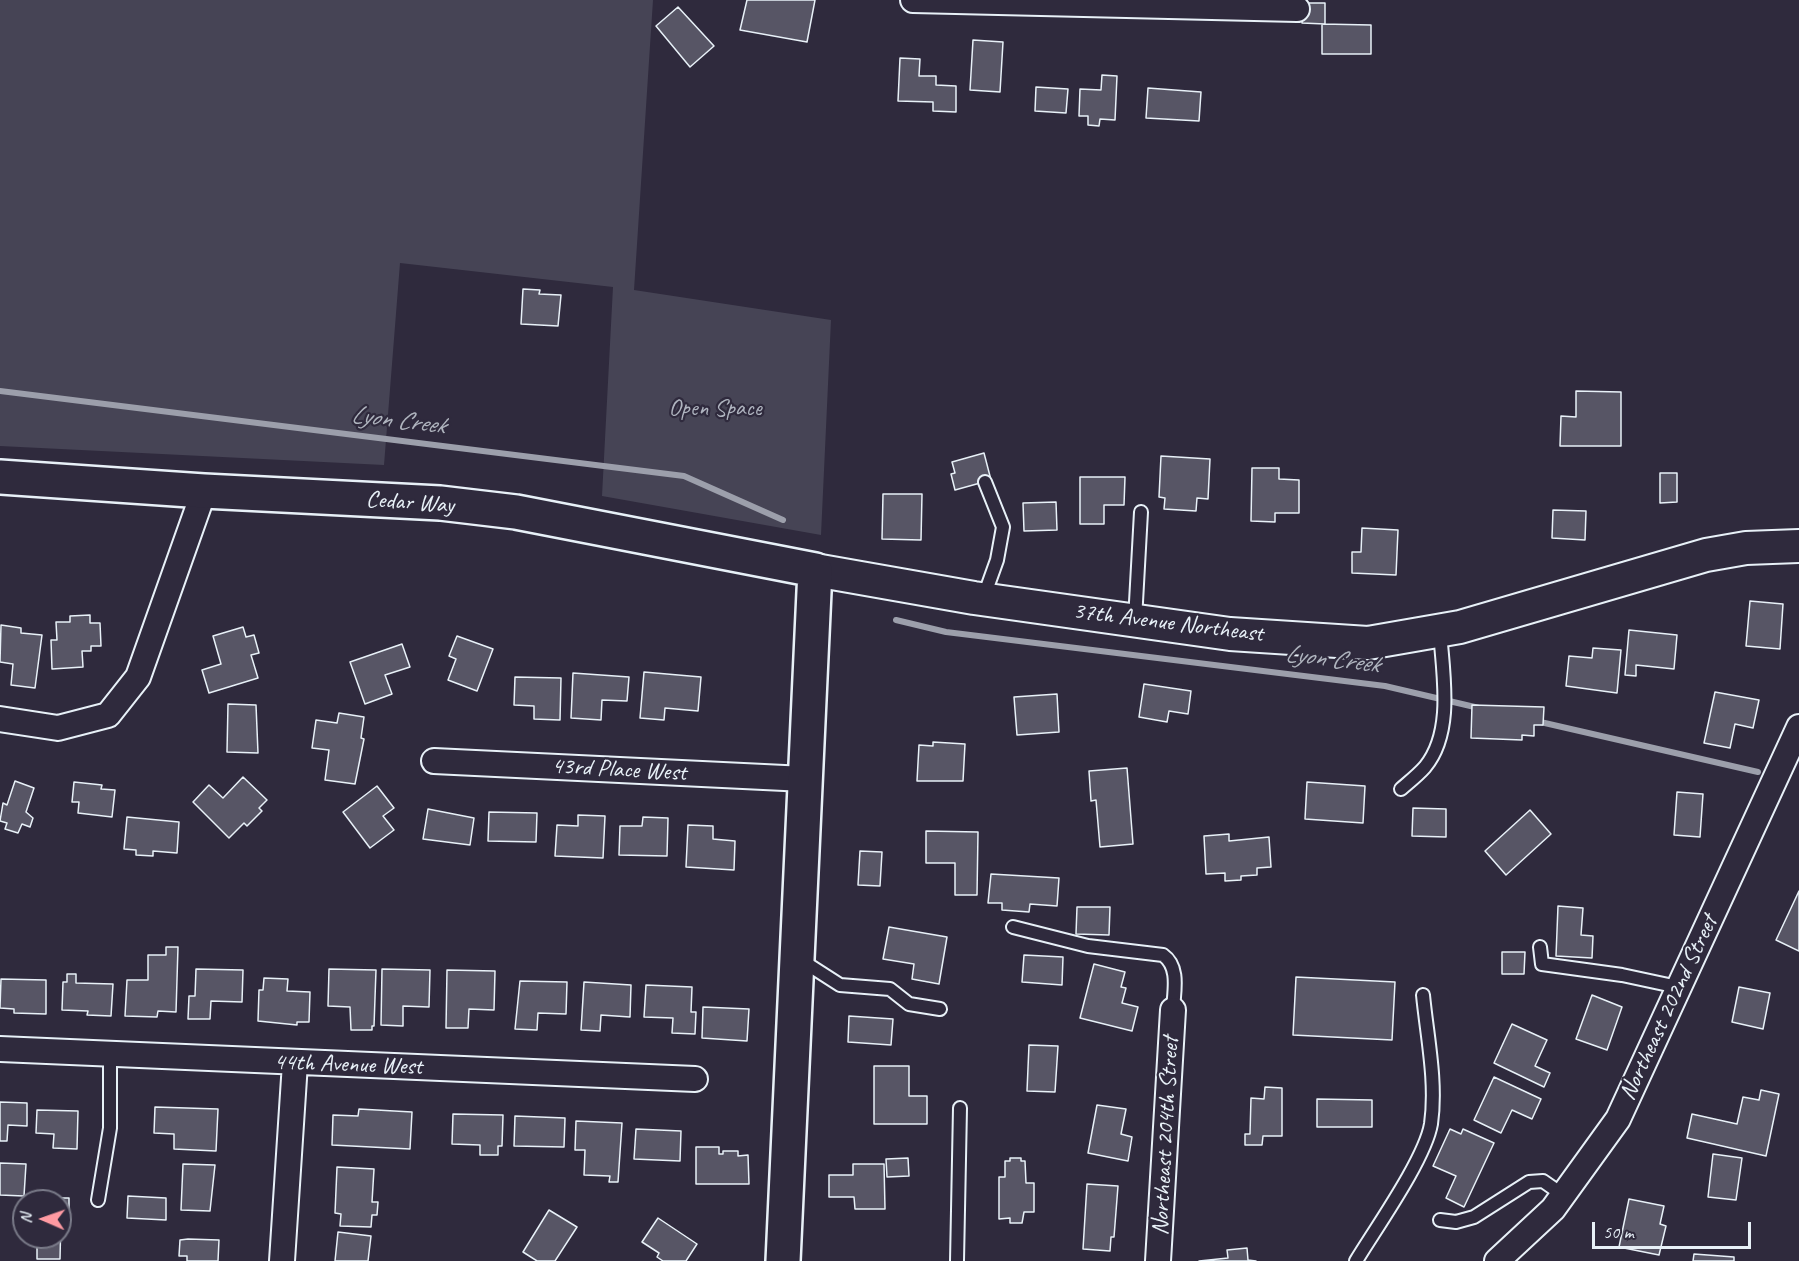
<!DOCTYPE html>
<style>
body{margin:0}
#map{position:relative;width:1799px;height:1261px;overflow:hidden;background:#2f2a3d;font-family:Caveat,sans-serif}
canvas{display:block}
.north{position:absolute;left:12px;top:1189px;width:60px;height:60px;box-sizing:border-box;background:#2f2a3d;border:2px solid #797a88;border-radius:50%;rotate:272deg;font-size:16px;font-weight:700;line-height:24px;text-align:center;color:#e8f1f8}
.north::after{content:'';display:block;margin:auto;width:21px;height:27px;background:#ff9aa2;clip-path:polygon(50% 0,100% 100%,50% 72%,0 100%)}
.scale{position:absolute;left:1592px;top:1222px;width:159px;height:27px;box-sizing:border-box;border:3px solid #e8f1f8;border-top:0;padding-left:8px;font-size:18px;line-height:21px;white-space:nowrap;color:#e8f1f8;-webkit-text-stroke:4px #2f2a3d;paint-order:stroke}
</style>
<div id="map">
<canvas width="1799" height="1261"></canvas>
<div class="north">N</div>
<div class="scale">50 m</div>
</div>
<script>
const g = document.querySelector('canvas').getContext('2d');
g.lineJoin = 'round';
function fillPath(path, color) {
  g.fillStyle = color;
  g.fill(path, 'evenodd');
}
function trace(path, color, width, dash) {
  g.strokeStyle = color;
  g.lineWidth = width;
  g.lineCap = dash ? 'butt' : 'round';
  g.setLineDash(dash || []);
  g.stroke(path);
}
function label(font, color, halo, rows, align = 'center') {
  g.font = font + ' Caveat,sans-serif';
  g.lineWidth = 4.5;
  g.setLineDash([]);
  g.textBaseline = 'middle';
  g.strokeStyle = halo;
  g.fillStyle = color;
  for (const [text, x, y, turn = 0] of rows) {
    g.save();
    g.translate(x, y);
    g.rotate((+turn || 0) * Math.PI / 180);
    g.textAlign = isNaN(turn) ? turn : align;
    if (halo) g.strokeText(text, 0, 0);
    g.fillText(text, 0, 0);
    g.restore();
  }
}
const green = new Path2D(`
 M0 0H653L634 290 831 320 821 535 602 496 613 287 400 263 384 465 0 446Z`);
const stream = new Path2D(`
 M0 391 684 476 783 520
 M896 620 946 632 1385 686 1479 708
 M1536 721 1758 772`);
const building = new Path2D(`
 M747 0H815L807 42 740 30Z
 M1302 3H1325V24L1302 23Z
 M678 7 714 46 690 67 656 26Z
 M1322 24 1371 25V54H1322Z
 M973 40 1003 42 1000 92 970 90Z
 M900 58 920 59 919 76H936V85L956 86V112L933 111V102L898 101Z
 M1102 75 1117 76 1115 120 1100 119 1099 126 1088 125V116H1079L1080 89 1101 90Z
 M1036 87 1068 89 1066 113 1035 111Z
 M1148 88 1201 92 1199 121 1146 118Z
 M523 289 540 290 539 294 561 295 558 326 521 324Z
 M1576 391 1621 392V446H1560L1561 416 1576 417Z
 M984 453 991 480 955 490 951 474 955 473 952 462Z
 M1161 456 1210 459 1208 499 1197 498 1196 511 1164 509 1165 498 1159 497Z
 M1252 468H1279V479L1299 480V513H1275V522L1251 521Z
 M1660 473H1677V502L1660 503Z
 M1080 477H1125L1124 505H1104V524H1080Z
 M883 494H922L921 540 882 539Z
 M1056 502 1057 530 1024 531 1023 503Z
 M1553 510 1586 511 1585 540 1552 538Z
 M1362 528 1398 530 1396 575 1352 573V552H1361Z
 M1750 601 1783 604 1780 649 1746 646Z
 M90 615V623H100L101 646H91V651H82L83 667 52 669 51 640H57L56 622H70V616Z
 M1 625 21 628V633L42 635 35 688 11 685 13 664 0 662Z
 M243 627 246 637 254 635 259 653 251 655 258 678 209 693 202 670 221 664 213 636Z
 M1629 630 1677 635 1674 669 1636 665V676L1625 675Z
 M457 636 493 649 477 691 448 680 456 659 449 656Z
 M402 644 410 667 385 675 392 694 365 704 350 662Z
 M1593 648 1621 650 1617 693 1566 686 1569 656 1592 658Z
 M644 672 701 677 698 711 665 708 664 720 640 718Z
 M573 673 629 677 627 701 602 700 601 720 571 718Z
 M515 677 561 678 560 720 534 719V706L514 705Z
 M1144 684 1191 691 1188 714 1169 711 1167 722 1139 717Z
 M1715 692 1759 700 1753 728 1735 724 1730 748 1704 743Z
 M1057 694 1059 732 1017 735 1014 697Z
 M228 704 256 705 258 753 227 752Z
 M1472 705 1544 707 1543 725H1534V736L1522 735V740L1471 738Z
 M339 713 364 717 361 738 364 739 355 784 325 780 329 750 312 748 316 720 337 723Z
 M933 742 965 744 963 781H917L919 745 933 746Z
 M1127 768 1133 844 1100 847 1096 800 1091 801 1089 771Z
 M243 777 267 800 259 808 262 811 247 826 244 823 229 838 193 802 209 785 223 798Z
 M15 781 34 788 26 812 33 818 30 827 22 824 18 833 5 829 7 823 0 821 3 803 7 805Z
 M74 782 102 785 101 789 115 790 112 817 78 813 79 802H72Z
 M1307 782 1365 786 1363 823 1305 819Z
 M377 786 394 808 383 816 394 830 370 848 343 812Z
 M1677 792 1703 794 1700 837 1674 835Z
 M1413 808 1446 809V837L1412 836Z
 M428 809 474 818 470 845 423 839Z
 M1530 810 1551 834 1506 875 1485 851Z
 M489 812 537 813 536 842 488 841Z
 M578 815 605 816 603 858 555 856 557 825 578 826Z
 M127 817 179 822 177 853 153 851V856L136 855V850L124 849Z
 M643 817 668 818 667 856 619 855 620 826H642Z
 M688 825 713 826V839L735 841 734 870 686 867Z
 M926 831 978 832 977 895H955V863H926Z
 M1229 834V841L1269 837 1271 867 1257 868V875L1241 876V880L1225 881V873L1206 874 1204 836Z
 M860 851 882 852 880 886 858 885Z
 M991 874 1059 878 1057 906 1030 904 1029 912 1002 910V903H988Z
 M1799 891V951L1776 940Z
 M1558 906 1583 908 1581 935 1593 936 1592 958 1556 956Z
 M1077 907H1110L1109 935 1076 934Z
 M889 927 947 937 939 984 912 979 914 964 883 959Z
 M166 947H178L176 1012 158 1011 157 1017 125 1016 127 980H148V955H166Z
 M1502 952H1525L1524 974H1502Z
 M1024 955 1063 957 1062 985 1022 982Z
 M1094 964 1125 972 1121 987 1126 988 1122 1003 1138 1007 1132 1031 1080 1018Z
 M196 969 243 970 242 1002 211 1001 210 1019H188L189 996H195Z
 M329 969 376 970 374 1026H372V1030H351L350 1007 328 1006Z
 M382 969 430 970 429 1007 403 1006V1026L381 1025Z
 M447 970 495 971 494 1010 469 1009 468 1028H446Z
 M67 974H76V983L113 984 111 1016 87 1015 88 1011 62 1010 63 982H67Z
 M1296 977 1395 982 1392 1040 1293 1035Z
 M264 978 288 979 287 991 310 992 309 1022H297V1025L258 1021 259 990H263Z
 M1 979 46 980V1014L14 1013V1009L0 1008Z
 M520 981 567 982 566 1014 538 1013 537 1030 515 1029Z
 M584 982 631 985 630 1017 601 1015 600 1031 581 1030Z
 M646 985 692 987 691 1012H696L695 1034 672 1033 673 1018 644 1017Z
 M1739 987 1770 993 1763 1029 1732 1022Z
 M1592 995 1622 1007 1607 1050 1576 1039Z
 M703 1007 749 1009 747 1041 702 1038Z
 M849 1016 893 1019 891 1045 848 1042Z
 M1512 1024 1547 1040 1535 1066 1550 1073 1544 1087 1494 1063Z
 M1029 1045 1058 1046 1055 1092 1027 1091Z
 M874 1066H909V1096H927V1124H874Z
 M1494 1077 1541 1099 1532 1119 1512 1110 1501 1133 1474 1120Z
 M1265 1087 1282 1088V1136H1263L1262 1145H1245V1134H1250L1251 1098 1264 1099Z
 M1761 1090 1779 1094 1766 1156 1687 1138 1692 1114 1737 1124 1743 1097 1759 1100Z
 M1317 1099 1372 1100V1127H1317Z
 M0 1102 27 1103V1126L8 1125 7 1141H0Z
 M1097 1105 1126 1109 1121 1134 1132 1137 1128 1161 1088 1153Z
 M155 1107 218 1109 216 1151 174 1149V1134L154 1133Z
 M359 1109 412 1112 410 1149 332 1145 333 1115 358 1116Z
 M37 1110 78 1111 77 1149 53 1148 54 1134 36 1133Z
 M453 1114 503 1115 502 1146H498V1155H480V1145L452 1144Z
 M515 1116 565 1118 564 1147 514 1146Z
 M576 1121 622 1123 618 1182H609L610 1176 584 1175 585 1150H575Z
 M636 1129 681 1131 680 1161 634 1159Z
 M1450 1129 1461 1134 1463 1129 1494 1143 1464 1207 1446 1198 1456 1176 1433 1166Z
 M696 1147H719V1154H723V1151H738V1156L748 1155 749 1184H696Z
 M1713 1154 1742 1158 1736 1200 1708 1197Z
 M908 1158 909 1176 887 1177 886 1159Z
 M1010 1158H1021V1161H1025L1026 1183H1034V1212H1024L1022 1223H1010V1218L999 1219V1177H1005V1161H1010Z
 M0 1163 26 1164 24 1196 0 1195Z
 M183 1164 215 1165 210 1211 181 1210Z
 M853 1164H884L885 1209H855L854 1197H829V1175H853Z
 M337 1167 374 1169 372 1202H378L377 1215H372L371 1227 340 1226 341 1214 335 1213Z
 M1087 1184 1118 1186 1114 1237H1111L1110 1251 1083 1249Z
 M128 1196 166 1198V1220L127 1218Z
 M30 1198H69V1216H61L60 1259H37V1237H60V1201H30Z
 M1629 1199 1664 1206 1660 1224 1666 1226 1659 1255 1619 1247Z
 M549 1210 577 1227 555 1261H537L523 1252Z
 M658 1218 697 1244 686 1261H663L657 1257 659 1253 642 1242Z
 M338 1232 371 1236 368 1261H335Z
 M188 1239 219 1240 218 1261H187V1256H179L180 1240Z
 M1247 1248 1248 1260 1256 1261H1199L1228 1258 1227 1250Z
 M1694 1254 1734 1257V1261H1693Z`);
const service = new Path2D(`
 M983 599 997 560 1003 527 985 482
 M1135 620 1141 512
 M1401 789C1409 782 1418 775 1425 767 1454 732 1443 674 1440 632
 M1013 927 1088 946 1163 955C1180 967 1174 991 1173 1010
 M1540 947 1542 964 1622 975 1678 987
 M801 960 840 985 890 989 909 1004 940 1009
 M98 1200 110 1128V1053
 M1440 1220 1456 1222 1474 1217 1529 1182 1543 1181 1563 1195
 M957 1261 960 1108
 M1356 1261C1376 1228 1425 1159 1431 1124 1437 1082 1427 1036 1423 995`);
const minor = new Path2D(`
 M913 0 1297 9
 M0 719 58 728 108 715 138 677 204 491
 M434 761 805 779
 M0 1049 695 1079
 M282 1261 295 1063
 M1158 1261 1173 1010
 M1497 1261 1553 1209 1618 1119 1799 727`);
const tertiary = new Path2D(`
 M815 570 974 598 1230 634 1368 643 1460 627 1706 555 1746 548 1799 546`);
const secondary = new Path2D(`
 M0 477 204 491 440 503 516 512 815 570 783 1261`);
const parkNames = [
 ["Open Space",715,409]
];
const streetNames = [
 ["Cedar Way",410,503,4],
 ["37th Avenue Northeast",1168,623,7],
 ["43rd Place West",619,770,3],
 ["Northeast 202nd Street",1669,1008,-65],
 ["44th Avenue West",348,1065,2],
 ["Northeast 204th Street",1166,1136,-87]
];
const waterNames = [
 ["Lyon Creek",398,421,7],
 ["Lyon Creek",1332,660,7]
];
fillPath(green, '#464455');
trace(stream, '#9c9fab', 6);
fillPath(building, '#575565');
trace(building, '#e8f1f8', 1.5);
trace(service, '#e8f1f8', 16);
trace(minor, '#e8f1f8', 28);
trace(tertiary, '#e8f1f8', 36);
trace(secondary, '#e8f1f8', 38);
trace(service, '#2f2a3d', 12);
trace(minor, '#2f2a3d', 24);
trace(tertiary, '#2f2a3d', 32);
trace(secondary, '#2f2a3d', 33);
label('24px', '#afb4bf', '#2f2a3d', parkNames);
label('24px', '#e8f1f8', '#2f2a3d', streetNames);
label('italic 26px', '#afb4be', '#2f2a3d', waterNames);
</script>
